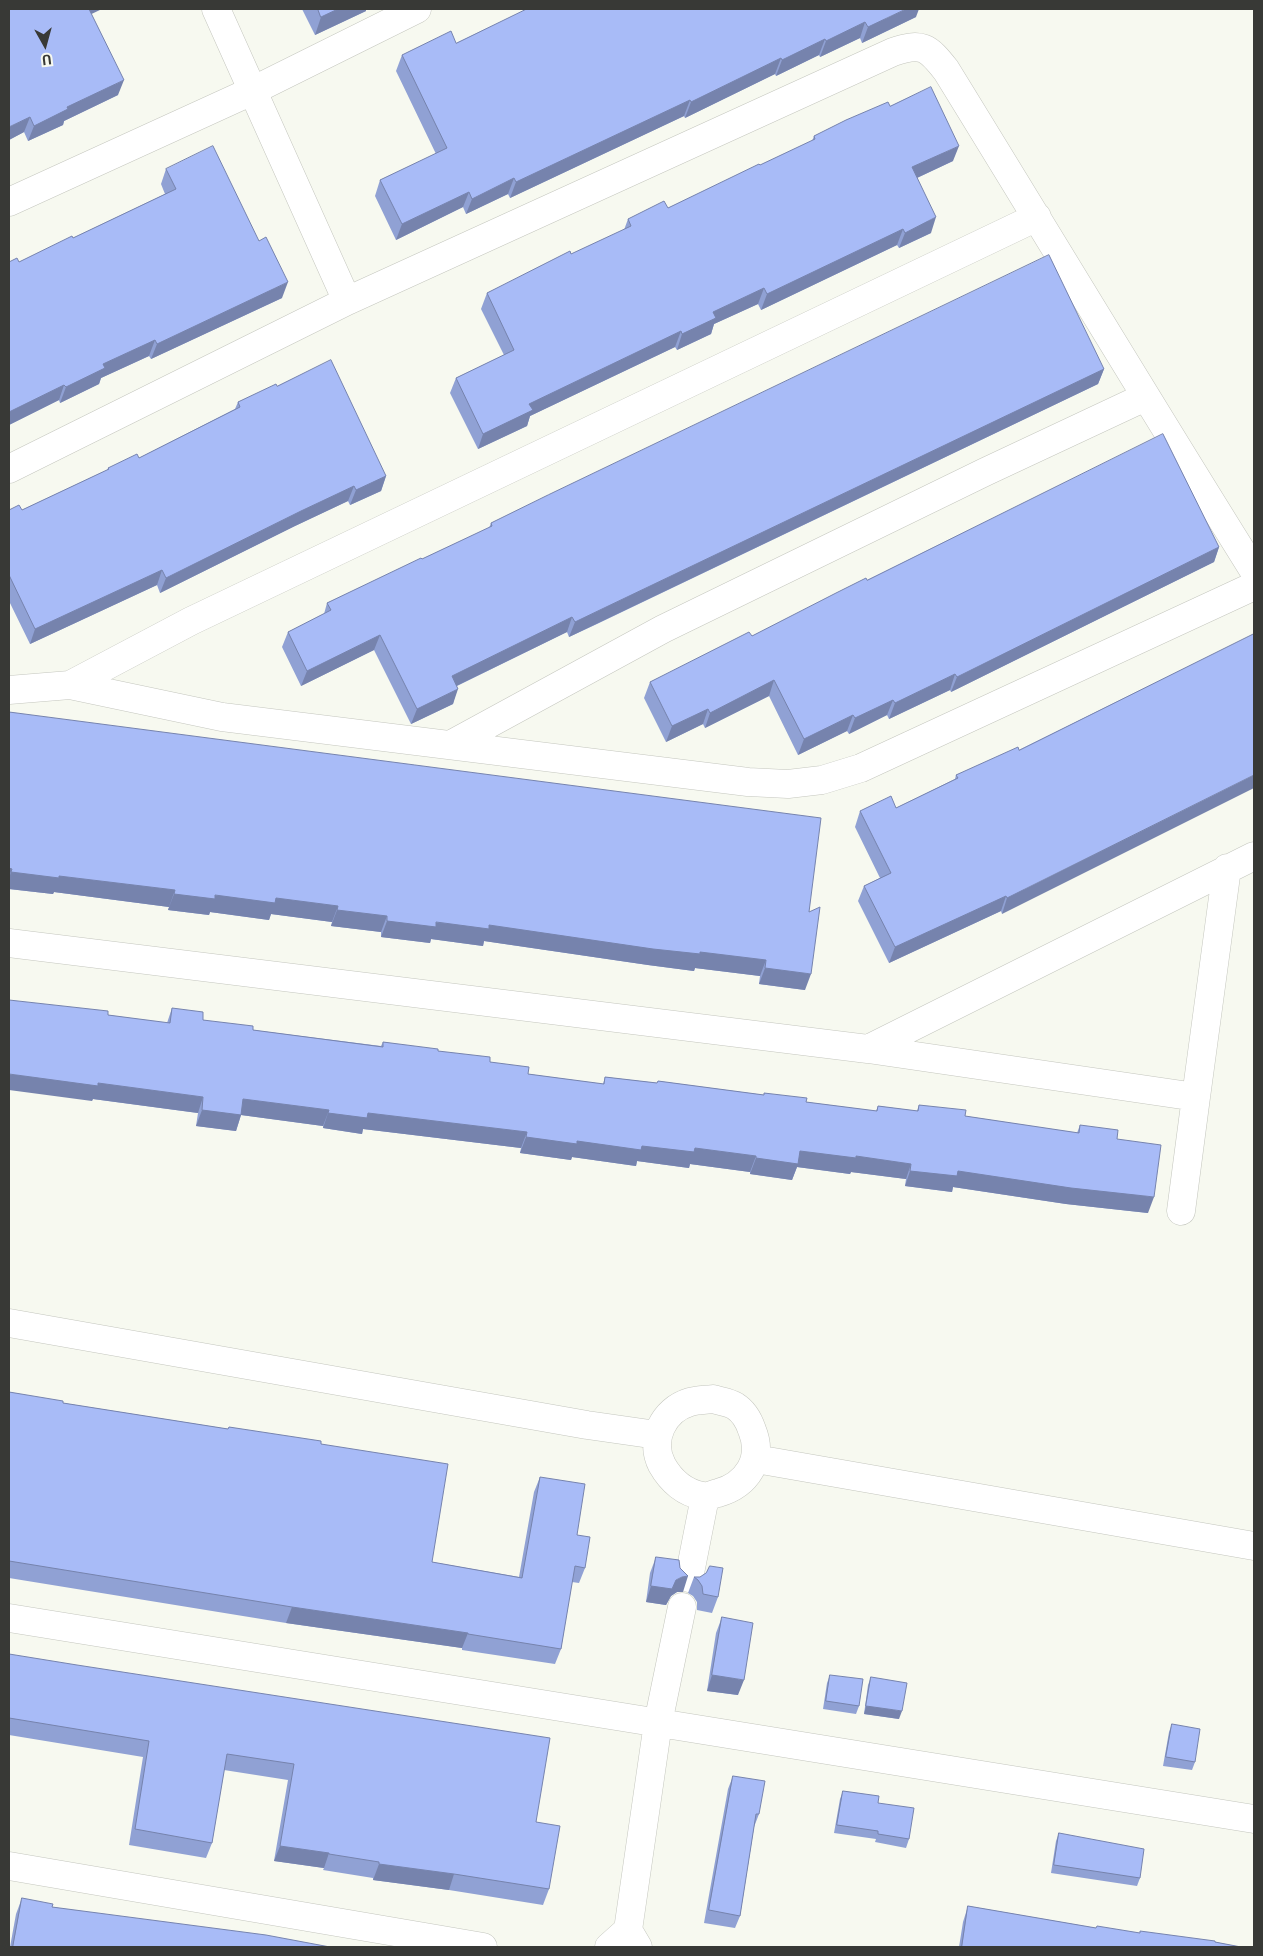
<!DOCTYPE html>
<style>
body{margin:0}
#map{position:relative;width:1263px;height:1956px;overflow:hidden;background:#f7f9f0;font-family:Roboto,sans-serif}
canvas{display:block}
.frame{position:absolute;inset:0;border:10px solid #383936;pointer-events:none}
.north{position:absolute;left:20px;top:20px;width:50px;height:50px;-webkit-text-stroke:4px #f7f9f0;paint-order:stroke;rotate:173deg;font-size:14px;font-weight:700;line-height:20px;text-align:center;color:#383936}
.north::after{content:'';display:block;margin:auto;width:18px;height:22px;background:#383936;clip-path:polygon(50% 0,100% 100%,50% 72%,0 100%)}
</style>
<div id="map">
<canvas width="1263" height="1956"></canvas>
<div class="frame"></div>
<div class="north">U</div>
</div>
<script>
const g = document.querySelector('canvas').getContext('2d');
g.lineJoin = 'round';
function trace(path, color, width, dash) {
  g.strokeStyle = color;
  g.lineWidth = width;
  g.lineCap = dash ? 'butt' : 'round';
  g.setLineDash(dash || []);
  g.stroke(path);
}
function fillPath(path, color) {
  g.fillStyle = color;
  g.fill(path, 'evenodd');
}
const minor = new Path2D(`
 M216 9 347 301
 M9 202 252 91 417 9
 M9 469 347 301 893 52C922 42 928 47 946 70 1049 237 1150 405 1254 571
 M70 685 191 621 1037 217
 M9 690 70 685 222 717 748 782 788 784 822 780 861 768 1254 586
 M450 745 663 629 985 472 1145 397
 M9 943 868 1049 1196 1097 1227 868
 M868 1049 1254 856
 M1181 1211 1196 1097
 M9 1323 587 1425 657 1435
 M713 1399C719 1401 729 1402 735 1406 743 1411 749 1421 752 1430 764 1459 747 1485 718 1493 713 1494 708 1497 703 1496 685 1493 671 1481 662 1465 649 1440 663 1410 690 1402 697 1400 706 1400 713 1399Z
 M756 1459 1254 1546
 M689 1578 705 1497
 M9 1618 1254 1819
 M9 1866 483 1947
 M609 1947 628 1930
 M638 1947 628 1930 658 1723 682 1607`);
const wall = new Path2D(`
 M302 9H366V11L315 35Z
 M91 14 118 95 64 121 63 125 28 141 24 132 9 140Z
 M916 17 862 43 860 38 820 57 819 55 776 76 775 74 685 118 684 116 510 198 508 194 466 214 463 207 396 240 375 196 380 180 436 154 396 71 402 55 456 43Z
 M890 106 953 161 917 178 931 233 899 248 897 245 761 310 758 304 714 324 711 334 677 350 675 347 530 416 527 426 478 449 450 393 456 378 504 355 481 309 487 293 624 230 628 219 668 208 812 141 814 136Z
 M166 169 282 298 151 359 149 356 101 378 99 384 60 403 59 400 9 425V262H19L73 238 165 194 161 184Z
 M1104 369 1098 384 597 624 569 637 567 632 457 686 453 704 411 724 374 650 301 686 282 647 288 632 324 614 327 603 489 528 491 523Z
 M277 386 386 476 381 491 350 505 348 501 295 526 160 593 157 585 30 644 9 601V510H22L107 470 108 468 139 458 235 409 238 402Z
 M1219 547 1214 562 951 692 950 690 889 719 887 715 849 734 847 731 798 755 769 696 705 728 703 724 666 742 644 698 650 682 752 636 867 580Z
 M1254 634 1002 914 1001 911 889 963 858 901 864 886 880 878 855 827 860 811 896 808 955 779 956 775 1019 750Z
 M9 712 809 912 805 990 759 984 760 976 695 968 694 971 648 965 484 941 483 946 431 939 430 943 381 937V932L331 926 332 922 271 914 269 920 210 912 209 915 168 910 169 907 54 892 53 894 9 889Z
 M172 1008 203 1020 253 1030 381 1046 383 1042 438 1051 490 1062 528 1074 603 1084 605 1077 657 1083 658 1081 764 1095V1093L806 1102 876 1111 878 1106 917 1111 919 1105 965 1116 1077 1133 1080 1125 1117 1139 1148 1213 1066 1204 953 1187 952 1192 905 1186 906 1179 851 1172 850 1174 797 1167 792 1180 750 1174V1172L690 1164 689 1168 637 1161 636 1166 572 1157 571 1160 520 1153 521 1148 363 1129 362 1134 323 1128V1126L241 1115 236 1131 196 1126 198 1113 93 1099 92 1101 108 1015 167 1023Z
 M9 1392 63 1403 228 1429 229 1427 321 1444 432 1562 519 1577 534 1492 540 1477 577 1535 585 1568 579 1583 572 1582 561 1649 555 1664 462 1650V1648L286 1623 9 1578Z
 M656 1557 683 1592H677L671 1596 666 1605 646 1602 650 1573Z
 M694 1577H700L718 1597 712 1613 697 1610V1602L693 1596 688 1593Z
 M722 1617 738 1695 707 1691 716 1633Z
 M9 1654 536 1822 549 1889 543 1905 449 1890 373 1880V1878L323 1870 324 1868 274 1861 288 1780 224 1770 212 1843 206 1858 129 1845 143 1757 9 1735Z
 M830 1675 859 1706 856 1714 823 1709 827 1683Z
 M871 1677 899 1719 864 1714 868 1685Z
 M1172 1724 1195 1762 1192 1770 1163 1766 1169 1732Z
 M733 1776 759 1814 754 1827 740 1916 735 1928 704 1923 728 1789Z
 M843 1791 878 1803 909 1839 906 1848 875 1842 876 1839 834 1833 840 1799Z
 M1059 1833 1140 1878 1137 1886 1051 1873 1056 1841Z
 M22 1898 52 1907 330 1947H10L16 1914Z
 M968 1906 1096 1928 1215 1942 1241 1947H959L963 1922Z`);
const shadedWall = new Path2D(`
 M84 9H102L81 19Z
 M338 9H366V11L315 35 321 17Z
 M906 9H919L916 17 862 43 868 27Z
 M865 22 860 38 820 57 826 41Z
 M825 39 819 55 776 76 782 60Z
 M781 58 775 74 685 118 691 102Z
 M124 80 118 95 64 121 63 125 28 141 34 126 67 107Z
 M690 100 684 116 510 198 516 182Z
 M30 117 24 132 9 140V127Z
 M959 146 953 161 906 183 912 167Z
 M514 178 508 194 466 214 472 199Z
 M469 192 463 207 396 240 402 224Z
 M936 217 931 233 899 248 905 233Z
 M903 229 897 245 761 310 767 294Z
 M288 282 282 298 151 359 157 344Z
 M764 288 758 304 714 324 711 334 677 350 682 334 713 312Z
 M681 331 675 347 530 416 527 426 478 449 483 434 529 404Z
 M155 340 149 356 101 378 99 384 60 403 66 387 103 364Z
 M1104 369 1098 384 569 637 575 622Z
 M64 385 59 400 9 425V412Z
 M386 476 381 491 350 505 356 490Z
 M354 486 348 501 295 526 160 593 166 578 301 511Z
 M1219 547 1214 562 951 692 957 677Z
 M162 570 157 585 30 644 35 629Z
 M572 617 567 632 446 691 452 676Z
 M380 635 374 650 301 686 307 671Z
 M955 674 950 690 889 719 895 703Z
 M774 680 769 696 705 728 710 713Z
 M458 689 453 704 411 724 417 709Z
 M893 700 887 715 849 734 855 718Z
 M708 709 703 724 666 742 672 726Z
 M853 715 847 731 798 755 804 739Z
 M1254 775V788L1002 914 1007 898Z
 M9 868 12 869 9 876Z
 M11 872 59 876 175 890 169 907 54 892 53 894 9 889V878Z
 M174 894 276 898 338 906 332 922 271 914 269 920 210 912 209 915 168 910Z
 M1006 896 1001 911 889 963 895 947Z
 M337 910 387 916 381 932 331 926Z
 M387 921 489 925 766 960 760 976 695 968 694 971 648 965 484 941 483 946 431 939 430 943 381 937Z
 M765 968 811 974 805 990 759 984Z
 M9 1074 98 1083 203 1097 198 1113 93 1099 92 1101 9 1090Z
 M243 1099 329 1110 323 1126 241 1115 236 1131 196 1126 202 1110Z
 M328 1113H368L527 1132 521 1148 363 1129 362 1134 323 1128Z
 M526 1137 642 1146 695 1148 756 1156 750 1172 690 1164 689 1168 637 1161 636 1166 572 1157 571 1160 520 1153Z
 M800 1151 856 1156 911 1164 906 1179 851 1172 850 1174 797 1167 792 1180 750 1174 756 1158Z
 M910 1171H958L1154 1197 1148 1213 1066 1204 953 1187 952 1192 905 1186Z
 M688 1576 683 1592H677L671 1596 666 1605 646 1602 651 1586 676 1580 682 1577Z
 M292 1607 468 1633 462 1648 286 1623Z
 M712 1675 744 1680 738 1695 707 1691Z
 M866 1706 902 1711 899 1719 864 1714Z
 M280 1846 329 1853 324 1868 274 1861Z
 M379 1864 454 1874 449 1890 373 1880Z`);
const building = new Path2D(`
 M9 9H89L124 80 67 107 68 109 34 126 30 117 9 127Z
 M318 9H338L321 17Z
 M527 9H906L868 27 865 22 826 41 825 39 782 60 781 58 691 102 690 100 516 182 514 178 472 199 469 192 402 224 380 180 447 148 402 55 451 31 456 43Z
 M931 87 959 146 912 167 936 217 905 233 903 229 767 294 764 288 713 312 716 318 682 334 681 331 529 404 533 410 483 434 456 378 514 350 487 293 570 251 571 254 631 226 628 219 664 201 668 208 759 164 760 165 815 139 814 136 846 120 888 102 890 106Z
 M213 146 259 241 266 237 288 282 157 344 155 340 103 364 105 368 66 387 64 385 9 412V262L17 258 19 262 72 236 73 238 176 189 166 169Z
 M1049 255 1104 369 602 609 575 622 572 617 452 676 458 689 417 709 380 635 307 671 288 632 331 610 327 603 421 558 422 559 492 526 491 523 548 495Z
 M331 360 386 476 356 490 354 486 301 511 166 578 162 570 35 629 9 575V510L19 505 22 510 109 469 108 468 137 454 139 458 240 407 238 402 276 384 277 386Z
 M1163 434 1219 547 957 677 955 674 895 703 893 700 855 718 853 715 804 739 774 680 710 713 708 709 672 726 650 682 749 632 752 636 836 593 866 578 867 580Z
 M1254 634V775L1007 898 1006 896 895 947 864 886 891 873 860 811 891 796 896 808 958 778 956 775 1018 747 1019 750Z
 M9 712 821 818 809 912 820 907 811 974 765 968 766 960 700 952V954L653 949 489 925V929L436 922V927L387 921V916L337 910 338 906 276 898 275 903 215 895V899L174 894 175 890 59 876V878L11 872 12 869 9 868Z
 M9 1000 108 1011V1015L170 1023 172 1008 203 1012V1020L253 1026V1030L383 1047V1042L438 1049V1051L490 1057V1062L529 1067 528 1074 604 1084 605 1077 657 1083 658 1081 764 1095V1093L807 1098 806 1102 877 1111 878 1106 918 1111 919 1105 966 1110 965 1116 1079 1133 1080 1125 1118 1130 1117 1139 1161 1145 1154 1197 1071 1188 958 1171 957 1176 910 1171 911 1164 856 1156V1158L800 1151 798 1164 756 1158V1156L695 1148 694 1152 642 1146 641 1150 577 1141V1144L526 1137 527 1132 368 1113 367 1118 328 1113 329 1110 243 1099 241 1115 202 1110 203 1097 98 1083V1086L9 1074Z
 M9 1392 63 1401V1403L228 1429 229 1427 321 1441V1444L448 1464 432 1562 522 1578 540 1477 585 1484 577 1535 590 1537 585 1568 575 1566 561 1649 468 1634V1633L292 1607 9 1561Z
 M656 1557 679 1560 680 1568 688 1576 682 1577 676 1580 672 1589 651 1586Z
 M710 1566 723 1568 718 1597 703 1594 702 1586 698 1580 694 1577H700L706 1573Z
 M722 1617 753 1623 744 1680 712 1675Z
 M9 1654 77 1665 550 1738 536 1822 560 1826 549 1889 454 1874 379 1864V1862L329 1854V1853L280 1846 294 1764 227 1754 212 1843 135 1829 149 1741 9 1718Z
 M830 1675 863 1679 859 1706 826 1701Z
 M871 1677 907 1683 902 1711 866 1706Z
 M1172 1724 1200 1729 1195 1762 1166 1757Z
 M733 1776 765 1781 759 1814H756L740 1916 709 1910Z
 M843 1791 879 1796 878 1803 914 1808 909 1839 878 1834V1831L837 1825Z
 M1059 1833 1144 1849 1140 1878 1054 1865Z
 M22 1898 53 1904 52 1907 266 1935 330 1947H13Z
 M968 1906 1096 1928 1097 1926 1140 1933V1931L1215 1941V1942L1241 1947H962Z`);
trace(minor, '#c4c6be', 29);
trace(minor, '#fff', 28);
fillPath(wall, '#90a1d4');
fillPath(shadedWall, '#7683ad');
fillPath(building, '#a8bbf7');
trace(building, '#7683ad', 1);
</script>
